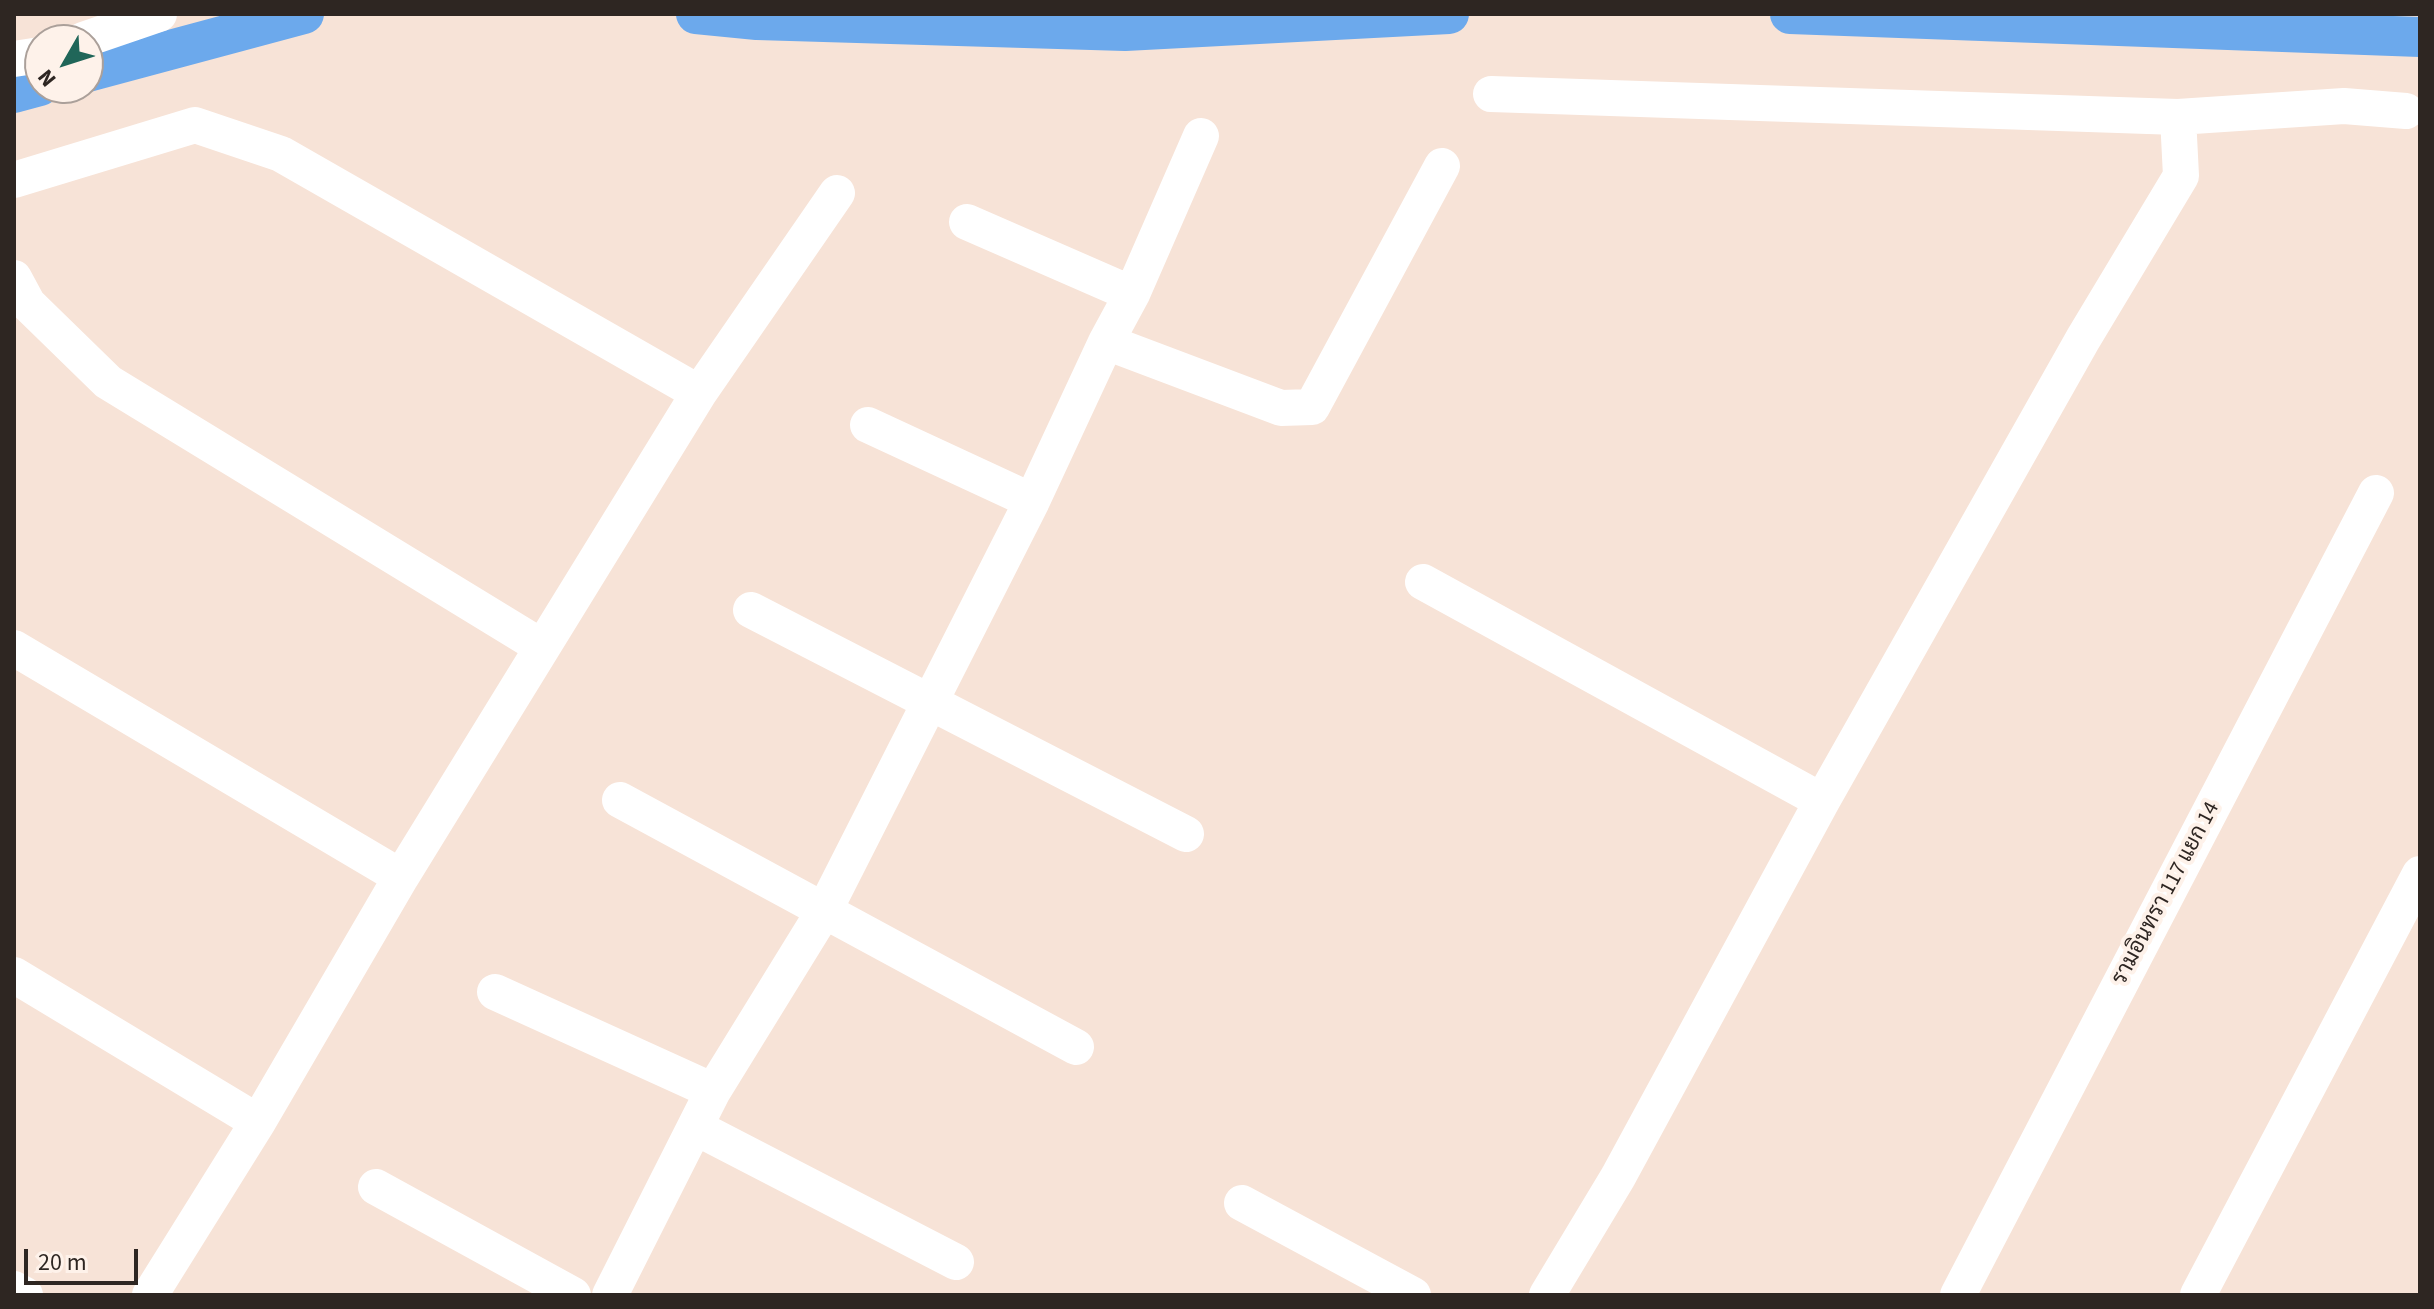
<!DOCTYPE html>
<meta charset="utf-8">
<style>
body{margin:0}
#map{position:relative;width:2434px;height:1309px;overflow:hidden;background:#f7e3d7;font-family:"Source Sans 3",sans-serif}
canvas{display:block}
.frame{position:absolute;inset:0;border:16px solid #2e2622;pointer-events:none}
.north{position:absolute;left:24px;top:24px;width:80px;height:80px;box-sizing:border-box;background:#fef2ea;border:2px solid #aba09a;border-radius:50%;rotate:231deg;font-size:22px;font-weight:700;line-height:32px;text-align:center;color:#2e2622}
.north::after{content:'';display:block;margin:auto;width:28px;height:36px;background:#206659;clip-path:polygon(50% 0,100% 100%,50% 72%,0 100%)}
.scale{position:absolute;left:24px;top:1249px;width:114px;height:36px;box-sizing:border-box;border:4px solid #2e2622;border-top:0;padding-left:10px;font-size:24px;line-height:28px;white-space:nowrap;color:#2e2622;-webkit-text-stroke:6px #fef2ea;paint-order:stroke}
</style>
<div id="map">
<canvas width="2434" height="1309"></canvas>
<div class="frame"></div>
<div class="north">N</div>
<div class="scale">20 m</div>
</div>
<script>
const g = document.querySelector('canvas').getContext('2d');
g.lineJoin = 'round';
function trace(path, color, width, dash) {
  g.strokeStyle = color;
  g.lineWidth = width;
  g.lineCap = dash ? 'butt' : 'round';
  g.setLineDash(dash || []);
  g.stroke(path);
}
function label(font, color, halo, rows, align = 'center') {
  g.font = font + ' "Source Sans 3",Sarabun,sans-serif';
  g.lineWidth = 8;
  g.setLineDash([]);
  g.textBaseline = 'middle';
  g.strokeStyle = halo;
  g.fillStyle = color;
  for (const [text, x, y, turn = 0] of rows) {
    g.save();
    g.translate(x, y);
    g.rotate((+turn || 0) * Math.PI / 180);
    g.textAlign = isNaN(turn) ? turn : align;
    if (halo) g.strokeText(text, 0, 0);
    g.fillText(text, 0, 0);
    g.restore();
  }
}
const canal = new Path2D(`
 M696 14 757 20 1125 31 1449 14
 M1790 14 2420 37
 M88 72 304 14
 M14 93 40 86`);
const minor = new Path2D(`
 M83 40 159 14
 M14 59 40 55
 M1491 94 2178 117 2344 106 2406 111
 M14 180 195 125 281 154 699 393
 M967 222 1132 294
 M14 278 28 304 108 382 542 647
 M1106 342 1132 294 1201 136
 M868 425 1032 501
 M1423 582 1822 801
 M751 610 1186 834
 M14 648 401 877
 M620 800 1076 1047
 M14 975 258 1122
 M495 992 713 1091
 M695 1127 956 1262
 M376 1187 573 1295
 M1242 1203 1413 1295
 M14 1289 25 1295
 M150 1295 258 1122 401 877 699 393 837 193
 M610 1295 713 1091 824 911 1032 501 1106 342 1281 408 1312 407 1442 166
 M1547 1295 1618 1177 1822 801 2083 339 2181 176 2178 117
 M1958 1295 2376 493
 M2198 1295 2420 874`);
const streetNames = [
 ["รามอินทรา 117 แยก 14",2167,894,-62]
];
trace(canal, '#6ca9ec', 40);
trace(minor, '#fff', 36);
label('22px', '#2e2622', '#fef2ea', streetNames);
</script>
